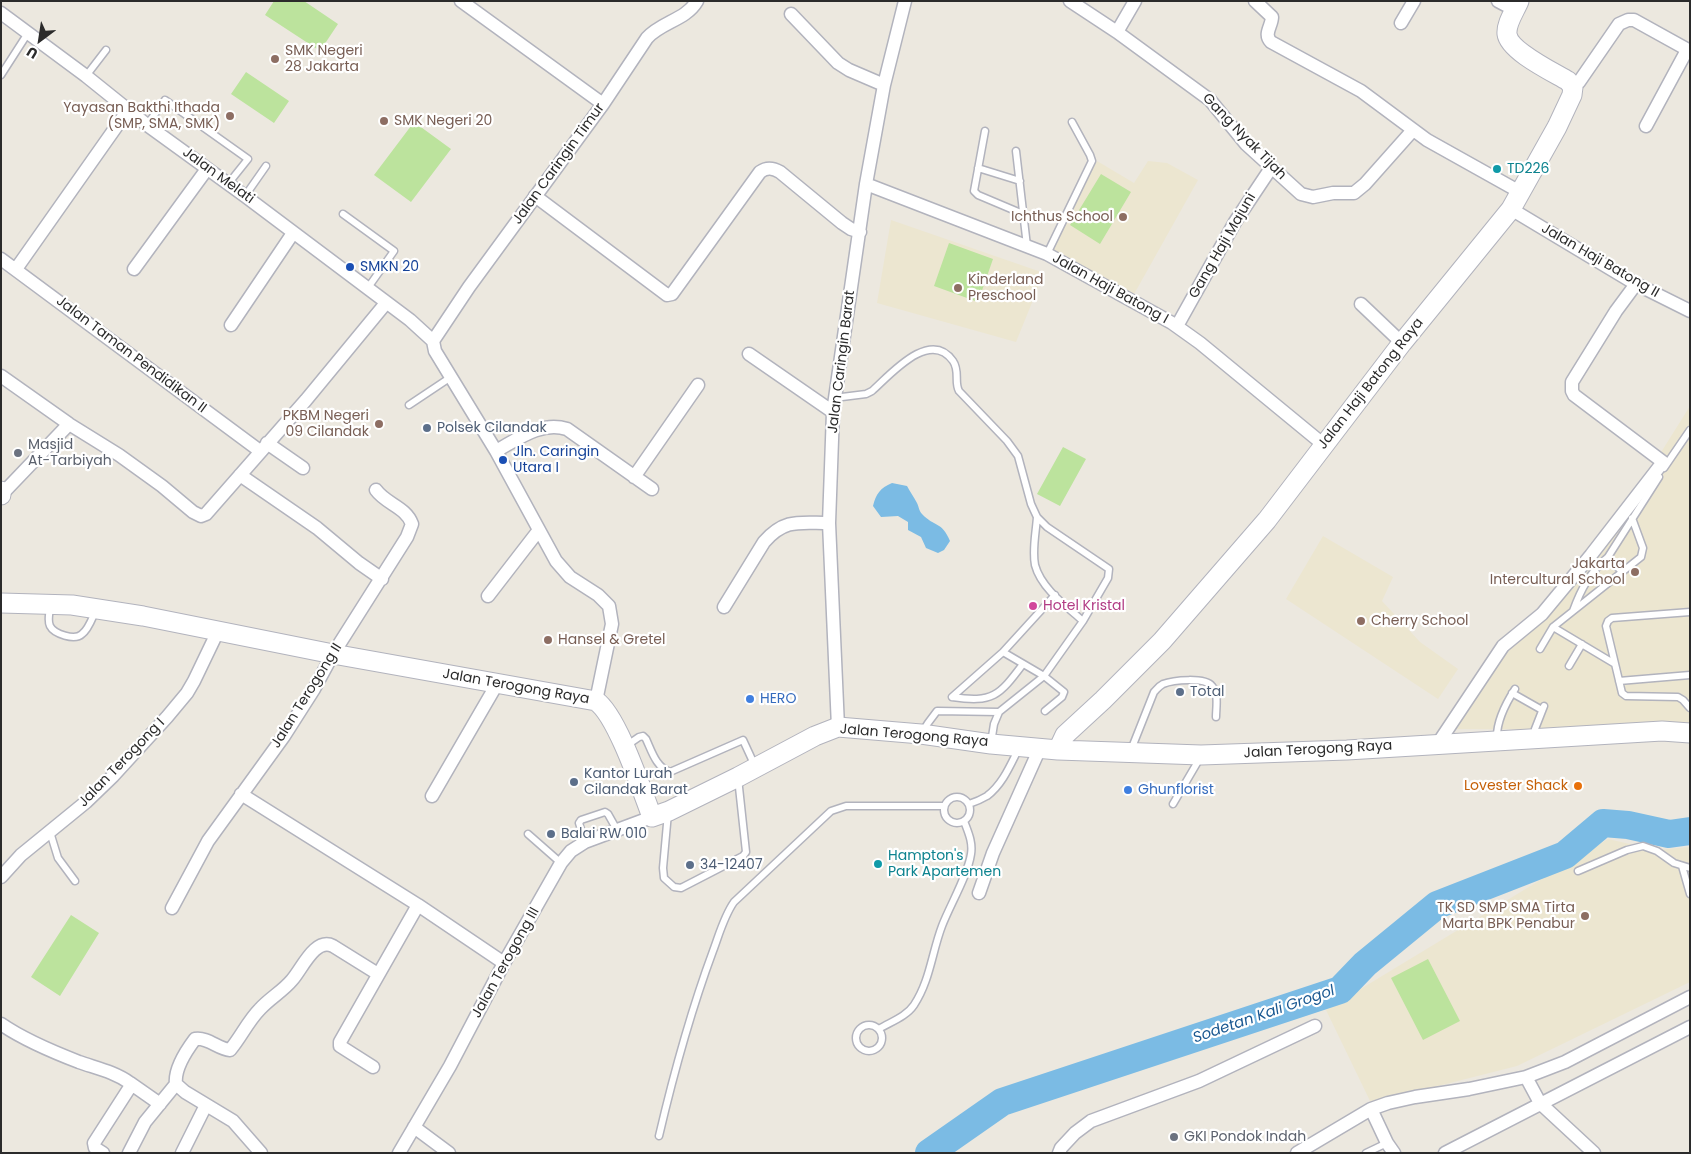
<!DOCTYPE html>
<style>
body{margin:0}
#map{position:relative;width:1691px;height:1154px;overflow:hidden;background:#ece8df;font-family:Poppins,sans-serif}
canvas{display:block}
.frame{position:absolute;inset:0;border:2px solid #2b2b2b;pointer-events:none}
.north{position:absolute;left:15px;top:15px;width:50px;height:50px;-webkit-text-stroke:4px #fff;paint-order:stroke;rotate:211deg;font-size:14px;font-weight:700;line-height:20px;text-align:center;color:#2b2b2b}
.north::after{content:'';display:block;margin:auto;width:18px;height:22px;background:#2b2b2b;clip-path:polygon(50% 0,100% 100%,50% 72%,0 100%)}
</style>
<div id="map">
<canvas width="1691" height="1154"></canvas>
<div class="frame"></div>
<div class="north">U</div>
</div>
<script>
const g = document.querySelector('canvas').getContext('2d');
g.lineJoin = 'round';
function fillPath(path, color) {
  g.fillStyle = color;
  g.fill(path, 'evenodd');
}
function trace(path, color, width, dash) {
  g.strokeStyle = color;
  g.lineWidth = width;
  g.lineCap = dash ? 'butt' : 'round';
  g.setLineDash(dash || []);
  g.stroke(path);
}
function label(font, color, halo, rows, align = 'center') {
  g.font = font + ' Poppins,sans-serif';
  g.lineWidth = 4.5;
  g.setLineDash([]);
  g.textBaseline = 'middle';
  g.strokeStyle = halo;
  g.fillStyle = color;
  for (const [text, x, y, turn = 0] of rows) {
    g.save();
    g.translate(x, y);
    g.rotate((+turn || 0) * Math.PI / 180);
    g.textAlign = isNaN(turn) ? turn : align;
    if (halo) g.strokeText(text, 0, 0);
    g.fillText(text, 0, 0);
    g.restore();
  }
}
const education = new Path2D(`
 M1097 161 1134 183 1148 161 1167 163 1198 180 1133 296 1050 252Z
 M891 220 1044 273 1016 342 877 303Z
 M1690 406V730L1441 729 1493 650 1568 588 1643 481Z
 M1323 536 1393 577 1382 601 1420 642 1458 669 1438 699 1286 599Z
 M1608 839 1656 850 1690 847V982L1517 1066 1371 1103 1326 1010Z`);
const pitch = new Path2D(`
 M274 1H304L338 24 320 51 265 15Z
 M246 72 289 101 274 123 231 94Z
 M414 122 451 149 411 202 374 175Z
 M1101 174 1131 192 1100 244 1070 225Z
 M949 243 993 259 978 302 934 286Z
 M1063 447 1086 459 1060 506 1037 494Z
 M71 915 99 933 60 996 31 977Z
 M1428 959 1460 1021 1423 1040 1391 978Z`);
const water = new Path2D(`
 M892 483 907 486C910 492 914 497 917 503 919 507 919 511 922 514 934 527 942 521 950 541L944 550 938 553 926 548 921 537 908 530V522L898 516 881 517 873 506C876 494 880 488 892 483Z`);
const river = new Path2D(`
 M929 1153 1002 1102 1340 990 1365 964 1437 905 1565 855 1603 823 1628 825 1669 834 1690 831`);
const lane = new Path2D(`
 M1 75 28 33
 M86 76 106 50
 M147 125 165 100 248 159 228 184
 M985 131 974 191 978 195 1023 214
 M1016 151 1027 246
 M978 168 1020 181
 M245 196 266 166
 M343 214 394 251 367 289
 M1047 254 1092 161 1090 155 1072 122
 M834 398 866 394 872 391C890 375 930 328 953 361 960 371 954 382 959 391L1007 441 1018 456 1031 504 1037 517 1047 527 1109 569 1108 578 1083 621 1044 676 999 712 994 724 991 743
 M409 405 451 377
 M1664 468 1690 430
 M1037 517C1036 532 1032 550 1035 565 1041 588 1066 606 1083 621
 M1608 557 1622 572
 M50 606C50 612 47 620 50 626 54 634 75 641 82 634 89 629 92 618 96 610
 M1573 611C1581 589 1590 572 1608 557L1659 477
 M1690 612 1612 618 1608 621 1606 626 1622 693 1626 696 1678 697 1683 700 1690 708
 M1553 627 1615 664
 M1540 649 1553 627 1641 557 1643 548 1632 518
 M1003 652 1044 676 1064 692 1062 697 1045 711
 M1569 666 1582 644
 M1619 681 1690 675
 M1512 693 1542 710
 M952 697 1003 652 1055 595
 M952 697C993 703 999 696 1023 664
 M923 731 928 723 937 711 999 712
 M1534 737 1535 729 1544 706
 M1497 739C1496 721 1506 703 1515 689
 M626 746 639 737 643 736 646 739C652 752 656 767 670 772L743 740 755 766
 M1131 750 1154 692C1157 689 1159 686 1163 684 1173 680 1205 677 1212 686 1219 694 1216 708 1216 717
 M944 810a13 13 0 1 1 26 0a13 13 0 1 1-26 0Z
 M969 804C975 802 982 799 987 796 1002 785 1010 766 1018 750
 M1173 804 1200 758
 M668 813 663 868 664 878 674 887 681 888 743 856 746 852 738 778
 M50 832 58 858 75 881
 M528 834 561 863
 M585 842 579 823 581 820 605 812 608 814 617 830
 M1682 866 1690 894
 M1578 871 1627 850 1643 846 1657 851 1674 863 1690 868
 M856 1038a13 13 0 1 1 26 0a13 13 0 1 1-26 0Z
 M879 1029C890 1022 906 1017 914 1005 930 981 932 952 942 926 950 905 968 875 971 854 973 842 968 832 964 821
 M659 1136C674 1072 690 1013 713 951 719 935 724 916 734 902L831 811 846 806H944
 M1366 1153 1387 1143`);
const street = new Path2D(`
 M461 1 603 104
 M1070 1 1117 32 1210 100 1246 144 1301 194 1313 197 1333 193H1354L1365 184 1413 130
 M1255 1 1272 17C1272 26 1263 34 1271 42L1361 91 1427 140 1520 192
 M1498 1 1515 10
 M1 13 86 76 147 125 245 196 410 320 433 341
 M791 14 838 63 849 70 884 85
 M1401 23 1414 1
 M1117 32 1135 1
 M1573 87 1579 82 1619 24 1628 20H1634L1690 51
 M1646 126 1687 50
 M866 184 1047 254 1172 323 1200 343 1324 445
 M535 196 667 295 672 294 760 172C767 167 773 168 780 172L842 223 851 229 860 232
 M1511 209 1636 284 1690 311
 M1 259 260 451
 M16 269 128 110
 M134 269 207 169
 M1361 304 1402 343
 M231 325 293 233
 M1177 326 1235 222 1271 168
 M433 341 469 287 603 104 647 38C661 22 686 20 697 1
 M433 341 435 351 496 451 556 561 570 577 598 595 609 606 612 624 596 701
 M749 354 833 412
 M1 376 69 424 119 455 162 486 193 512 201 516 206 514 306 400 386 303
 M267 443 303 468
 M496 451C518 439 541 421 567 429L652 489
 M240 475 317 528 359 563 382 579
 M634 477 698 385
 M2 494 69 424
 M488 596 539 530
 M724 607 764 542C785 518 800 523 829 523
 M838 727 829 523 833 412 866 184 884 85 905 1
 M1437 745 1503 646 1542 614 1591 555 1663 462 1574 395 1572 391V382L1616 311 1636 284
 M241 794 418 905 504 963
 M432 796 497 684
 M1 877 21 855 86 802 113 776 167 717 187 693 194 681 218 631
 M979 893 993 853 1040 748
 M172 908 208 841 284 736 314 689 333 654 407 537 412 524C406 507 386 504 376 490
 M1 1024C24 1040 53 1052 79 1062 96 1068 115 1072 130 1083V1087L94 1143 95 1148 103 1153
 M373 1067 340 1046V1042L418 905
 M1526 1077 1540 1103 1594 1153
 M130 1083 160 1104
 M176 1084C174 1069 186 1051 195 1039 208 1037 218 1049 230 1050 241 1037 248 1021 260 1009 270 998 283 991 292 980 302 969 315 937 333 946L378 974
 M176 1084 185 1092 233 1121 261 1153
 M1371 1109 1387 1143 1394 1153
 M414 1127 449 1153
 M129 1153 145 1122 176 1084
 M182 1153 206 1105
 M399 1153 450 1066 504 963 561 863 571 851 585 842 652 817
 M1059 1153 1061 1148 1075 1133 1091 1121 1199 1081 1315 1026
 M1297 1153 1371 1109 1388 1103 1415 1097 1469 1089 1526 1077 1565 1062 1690 997
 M1445 1153 1690 1027`);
const secondary = new Path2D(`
 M1 491V495
 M1 603 72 605 143 616 333 654 596 701C617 715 642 791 652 817L669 811 738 777 815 736 838 727 921 734 991 744 1058 750 1201 755 1347 750 1662 731 1690 733
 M1058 750 1065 735 1103 700 1162 641 1267 520 1402 343 1511 209 1557 127 1572 95 1573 87 1568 81C1553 72 1509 51 1507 34 1506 23 1515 11 1519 1`);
const markers = [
 [275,59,5,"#8d6e63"],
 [230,116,5,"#8d6e63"],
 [384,121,5,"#8d6e63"],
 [1497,169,5,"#0f9aa8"],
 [1123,217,5,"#8d6e63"],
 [350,267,5,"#1a4fb4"],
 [958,288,5,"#8d6e63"],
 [379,424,5,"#8d6e63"],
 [427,428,5,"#5c6f8a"],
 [18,453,5,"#6b7280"],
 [503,460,5,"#1a4fb4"],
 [1635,572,5,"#8d6e63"],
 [1033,606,5,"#d1479c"],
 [1361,621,5,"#8d6e63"],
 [548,640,5,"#8d6e63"],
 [1180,692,5,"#5c6f8a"],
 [750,699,5,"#3f7fe0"],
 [574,782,5,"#5c6f8a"],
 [1578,786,5,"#e8710a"],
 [1128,790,5,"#3f7fe0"],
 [551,834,5,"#5c6f8a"],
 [878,864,5,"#0f9aa8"],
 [690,865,5,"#5c6f8a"],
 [1585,916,5,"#8d6e63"],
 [1174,1137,5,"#6b7280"]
];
const educationNames = [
 ["SMK Negeri",285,51],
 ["28 Jakarta",285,67],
 ["Yayasan Bakthi Ithada",220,108,"right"],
 ["(SMP, SMA, SMK)",220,124,"right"],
 ["SMK Negeri 20",394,121],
 ["Ichthus School",1113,217,"right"],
 ["Kinderland",968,280],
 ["Preschool",968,296],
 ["PKBM Negeri",369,416,"right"],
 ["09 Cilandak",369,432,"right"],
 ["Jakarta",1625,564,"right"],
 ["Intercultural School",1625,580,"right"],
 ["Cherry School",1371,621],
 ["Hansel & Gretel",558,640],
 ["TK SD SMP SMA Tirta",1575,908,"right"],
 ["Marta BPK Penabur",1575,924,"right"]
];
const streetNames = [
 ["Gang Nyak Tijah",1244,137,46],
 ["Jalan Caringin Timur",559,164,-54],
 ["Jalan Melati",218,176,36],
 ["Gang Haji Majuni",1223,246,-60],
 ["Jalan Haji Batong II",1600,261,30],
 ["Jalan Haji Batong I",1110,289,29],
 ["Jalan Taman Pendidikan II",131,355,37],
 ["Jalan Caringin Barat",842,362,-83],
 ["Jalan Haji Batong Raya",1371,384,-52],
 ["Jalan Terogong Raya",516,687,10],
 ["Jalan Terogong II",307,696,-58],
 ["Jalan Terogong Raya",914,736,5],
 ["Jalan Terogong Raya",1318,750,-3],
 ["Jalan Terogong I",122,763,-46],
 ["Jalan Terogong III",506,963,-61]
];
const cultureNames = [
 ["TD226",1507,169],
 ["Hampton's",888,856],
 ["Park Apartemen",888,872]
];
const transitNames = [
 ["SMKN 20",360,267],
 ["Jln. Caringin",513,452],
 ["Utara I",513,468]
];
const serviceNames = [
 ["Polsek Cilandak",437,428],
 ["Total",1190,692],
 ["Kantor Lurah",584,774],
 ["Cilandak Barat",584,790],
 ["Balai RW 010",561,834],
 ["34-12407",700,865]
];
const worshipNames = [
 ["Masjid",28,445],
 ["At-Tarbiyah",28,461],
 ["GKI Pondok Indah",1184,1137]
];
const hotelNames = [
 ["Hotel Kristal",1043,606]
];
const shopNames = [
 ["HERO",760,699],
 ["Ghunflorist",1138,790]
];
const foodNames = [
 ["Lovester Shack",1568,786]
];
const waterNames = [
 ["Sodetan Kali Grogol",1264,1015,-19]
];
fillPath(education, '#ece6d0');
fillPath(pitch, '#bce39d');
fillPath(water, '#7bbbe4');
trace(river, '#7bbbe4', 28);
trace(lane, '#b2b3bd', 9);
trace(street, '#b2b3bd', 15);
trace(secondary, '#b2b3bd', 21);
trace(lane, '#fff', 6);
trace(street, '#fff', 12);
trace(secondary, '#fff', 19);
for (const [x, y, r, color] of markers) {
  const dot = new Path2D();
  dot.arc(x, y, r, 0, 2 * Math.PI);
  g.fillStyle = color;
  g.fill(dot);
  trace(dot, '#fff', 2);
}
label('14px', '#785e54', '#fff', educationNames, 'left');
label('14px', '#2b2b2b', '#fff', streetNames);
label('14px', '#0d838f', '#fff', cultureNames, 'left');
label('14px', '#164399', '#fff', transitNames, 'left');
label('14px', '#4e5e75', '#fff', serviceNames, 'left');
label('14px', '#5b616d', '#fff', worshipNames, 'left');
label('14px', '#b23c85', '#fff', hotelNames, 'left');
label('14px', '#366cbe', '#fff', shopNames, 'left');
label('14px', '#c56008', '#fff', foodNames, 'right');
label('italic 15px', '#1a5891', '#fff', waterNames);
</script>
